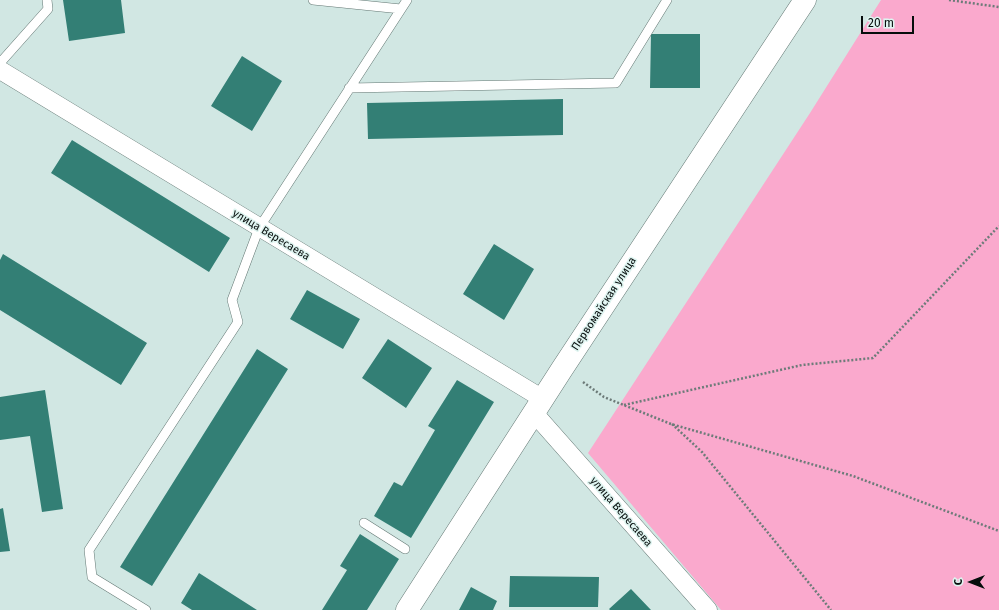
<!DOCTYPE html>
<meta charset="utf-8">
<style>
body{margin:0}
#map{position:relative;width:999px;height:610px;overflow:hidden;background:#d1e7e3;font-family:"Fira Sans",sans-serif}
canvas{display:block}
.north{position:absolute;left:951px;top:562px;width:40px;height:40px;-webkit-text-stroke:3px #def4f0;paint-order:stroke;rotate:270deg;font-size:11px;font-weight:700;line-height:16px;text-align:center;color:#060d0c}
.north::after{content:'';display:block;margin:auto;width:14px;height:18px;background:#060d0c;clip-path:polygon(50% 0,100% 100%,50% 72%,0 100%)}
.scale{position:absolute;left:861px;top:16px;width:53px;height:18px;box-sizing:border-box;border:2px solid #060d0c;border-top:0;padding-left:5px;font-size:12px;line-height:14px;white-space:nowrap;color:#060d0c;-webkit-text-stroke:3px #def4f0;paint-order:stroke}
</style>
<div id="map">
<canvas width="999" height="610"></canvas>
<div class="north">С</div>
<div class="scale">20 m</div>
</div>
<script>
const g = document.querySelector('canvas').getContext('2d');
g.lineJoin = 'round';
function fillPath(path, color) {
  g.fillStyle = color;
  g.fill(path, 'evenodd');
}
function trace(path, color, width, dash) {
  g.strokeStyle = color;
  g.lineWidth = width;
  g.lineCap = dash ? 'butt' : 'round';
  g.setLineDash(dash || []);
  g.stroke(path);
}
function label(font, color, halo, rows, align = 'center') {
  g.font = font + ' "Fira Sans",sans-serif';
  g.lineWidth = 3;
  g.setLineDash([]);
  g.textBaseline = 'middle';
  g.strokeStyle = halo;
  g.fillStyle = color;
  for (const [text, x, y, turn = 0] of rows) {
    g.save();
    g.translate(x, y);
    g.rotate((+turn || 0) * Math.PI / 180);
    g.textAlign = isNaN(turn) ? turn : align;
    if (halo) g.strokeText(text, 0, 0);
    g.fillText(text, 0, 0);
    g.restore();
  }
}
const green = new Path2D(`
 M881 0H999V610H721L588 453 810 113Z`);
const building = new Path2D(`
 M63 0H121L125 33 69 41Z
 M651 34H700V88H650Z
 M242 56 282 81 252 131 211 106Z
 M563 99V135L368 139 367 103Z
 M72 140 230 238 209 272 51 173Z
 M494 244 534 269 504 320 463 294Z
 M3 254 147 343 121 385 0 310V260Z
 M307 290 360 319 343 349 290 319Z
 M388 339 432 368 406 408 362 378Z
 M257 349 288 369 152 586 120 567Z
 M457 380 494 402 411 538 374 516 394 482 402 486 435 430 428 426Z
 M45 390 63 509 42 512 30 436 0 440V397Z
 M3 508 10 551 0 552V509Z
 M360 534 399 559 367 610H322L347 570 340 566Z
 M199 573 257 610H192L181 603Z
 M510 576 599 577 598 607H509Z
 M471 587 497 601 493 610H459Z
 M631 589 651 610H610L609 609Z`);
const path = new Path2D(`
 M949 0 999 7
 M583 382 604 397 671 424 853 476 999 531
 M624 405 802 365 873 358 999 226
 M672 424 702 452 831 610`);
const lane = new Path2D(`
 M313 0 401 9
 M0 63 48 9 47 0
 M349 88 616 83 667 0
 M364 523 405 549
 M146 610 92 577 89 550 238 322 232 300 259 228 407 0`);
const street = new Path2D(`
 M0 70 543 399
 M534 413 708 610`);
const secondary = new Path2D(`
 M407 610 562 369 805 0`);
const streetNames = [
 ["улица Вересаева",271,235,31],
 ["Первомайская улица",604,304,-57],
 ["улица Вересаева",621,512,49]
];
fillPath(green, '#faa9cd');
fillPath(building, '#337f75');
trace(lane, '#637773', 10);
trace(street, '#637773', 19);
trace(secondary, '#637773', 23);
trace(path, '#6d7b79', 2.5, [2, 2]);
trace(lane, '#fff', 9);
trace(street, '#fff', 18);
trace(secondary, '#fff', 22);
label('11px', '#060d0c', '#def4f0', streetNames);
</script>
